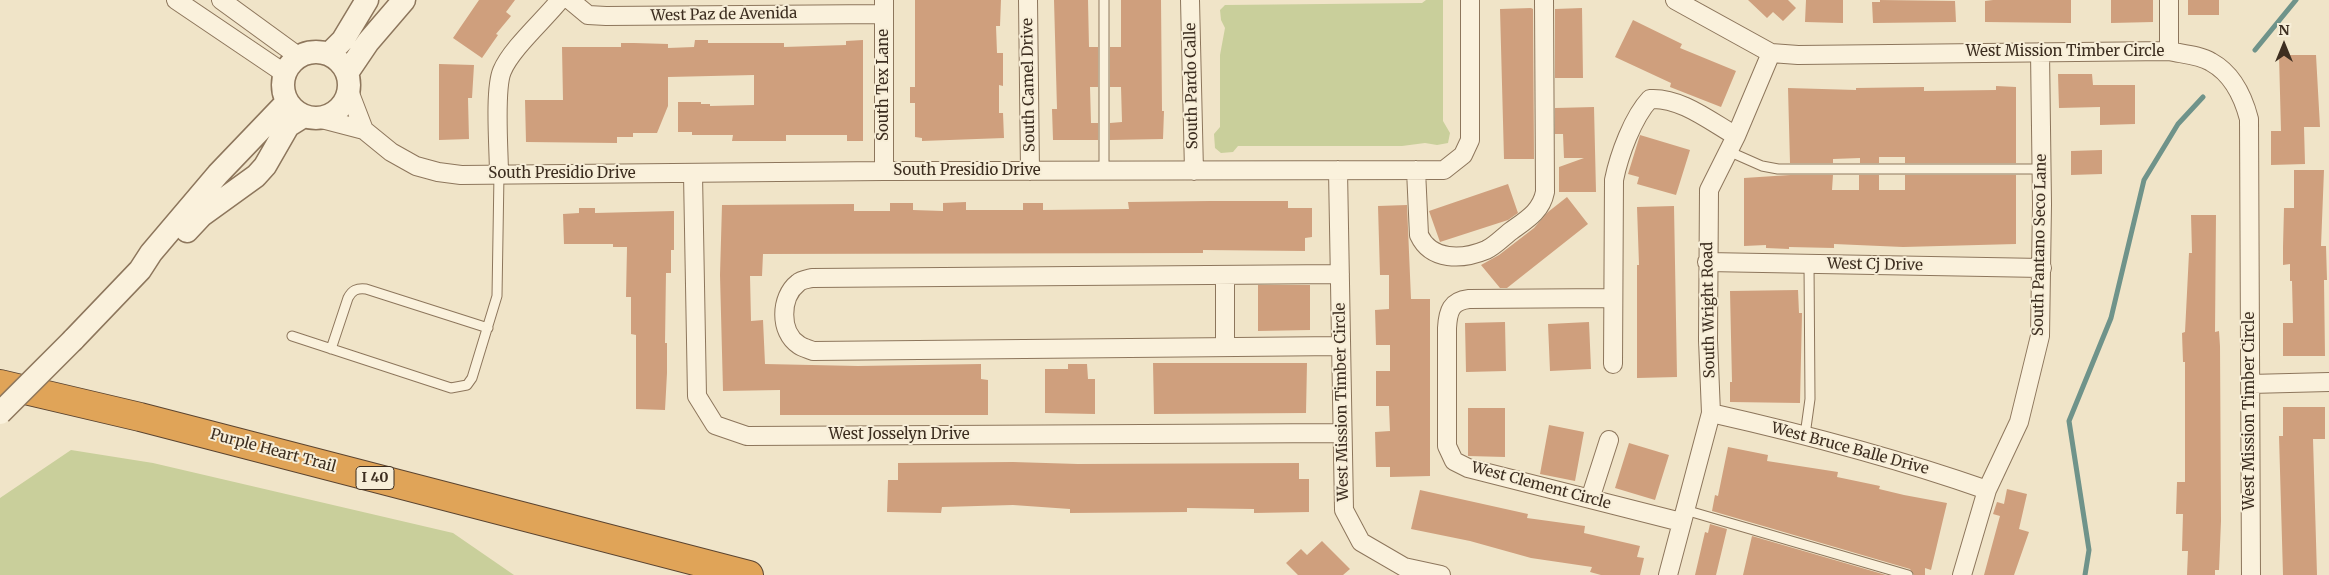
<!DOCTYPE html>
<style>
body{margin:0}
#map{position:relative;width:2329px;height:575px;overflow:hidden;background:#f0e4c8;font-family:Merriweather,serif}
canvas{display:block}
.north{position:absolute;left:2259px;top:20px;width:50px;height:50px;-webkit-text-stroke:4px #f7eed8;paint-order:stroke;rotate:0deg;font-size:14px;font-weight:700;line-height:20px;text-align:center;color:#3d2e20}
.north::after{content:'';display:block;margin:auto;width:18px;height:22px;background:#3d2e20;clip-path:polygon(50% 0,100% 100%,50% 72%,0 100%)}
</style>
<div id="map">
<canvas width="2329" height="575"></canvas>
<div class="north">N</div>
</div>
<script>
const g = document.querySelector('canvas').getContext('2d');
g.lineJoin = 'round';
function fillPath(path, color) {
  g.fillStyle = color;
  g.fill(path, 'evenodd');
}
function trace(path, color, width, dash) {
  g.strokeStyle = color;
  g.lineWidth = width;
  g.lineCap = dash ? 'butt' : 'round';
  g.setLineDash(dash || []);
  g.stroke(path);
}
function label(font, color, halo, rows, align = 'center') {
  g.font = font + ' Merriweather,serif';
  g.lineWidth = 4;
  g.setLineDash([]);
  g.textBaseline = 'middle';
  g.strokeStyle = halo;
  g.fillStyle = color;
  for (const [text, x, y, turn = 0] of rows) {
    g.save();
    g.translate(x, y);
    g.rotate((+turn || 0) * Math.PI / 180);
    g.textAlign = isNaN(turn) ? turn : align;
    if (halo) g.strokeText(text, 0, 0);
    g.fillText(text, 0, 0);
    g.restore();
  }
}
const green = new Path2D(`
 M1426 0H1443V121L1450 133 1448 143 1437 145 1425 143 1402 146H1238L1233 152 1221 153 1215 148 1214 134 1220 127V55L1225 28 1221 20 1220 10 1225 5 1422 3Z
 M71 450 153 463 453 533 514 575H0V498Z`);
const stream = new Path2D(`
 M2255 50 2296 0
 M2085 575 2089 550 2069 421 2111 318 2144 180 2178 124 2203 97`);
const building = new Path2D(`
 M479 0H515L506 12 511 16 496 34 498 35 482 58 453 38Z
 M915 0H1001L1000 26H996L997 53H1003V86L999 85V113H1003L1004 138 922 141V138L915 137V103H910V87H915Z
 M1054 0H1088L1089 47H1098V87H1090L1091 123H1098V140H1053L1052 109H1057Z
 M1121 0H1161L1162 111H1164L1163 139 1110 140V123L1122 122 1121 87H1110V47H1121Z
 M1748 0H1788L1796 8 1783 21 1773 12 1767 18Z
 M1806 0H1843V23L1805 22Z
 M1880 0 1955 1 1956 22 1873 23 1872 2H1880Z
 M1993 0H2071V23L1985 22V1Z
 M2111 0H2153V22L2111 23Z
 M2188 0H2219V15H2188Z
 M1531 8 1533 9 1534 159H1504L1500 9Z
 M1582 8 1583 78H1555V9Z
 M1633 20 1682 44 1680 48 1736 71 1721 107 1670 87 1671 83 1615 57Z
 M695 40H708V43H784V47L846 45V41L863 40V141H847V135H786V141H732L733 135H692V132H678V102H701V104H710V106L754 105V75L668 77V106L657 133H633V137H617V143L526 142 525 100H563L562 47H621V43H634L668 44V48L694 47Z
 M2279 55H2316L2320 127H2304L2305 164 2271 165V131H2281Z
 M439 64 474 65 472 98H468L469 139 439 140Z
 M2058 74H2092L2093 85H2135V124L2100 125V107L2059 108Z
 M1996 86 2016 87V163H1905V157H1879V163H1860V158L1833 159V163H1790L1788 88 1856 90V88L1924 87V91L1996 90Z
 M1594 107 1596 192H1559V167L1584 158H1564L1563 134H1555V108Z
 M1640 135 1690 150 1676 195 1637 184 1639 177 1628 174Z
 M2102 150V174L2071 175V151Z
 M2294 170H2324L2321 246H2326L2327 280H2324L2325 356H2283V323H2293L2292 281H2290V264L2283 265V247L2284 208H2294Z
 M1790 175H1833L1832 190H1859V175H1879V190H1905V175H2016V244L1903 247 1834 244V248L1789 247V249L1766 248V245L1744 246V178Z
 M1508 184 1518 213 1508 220 1440 242 1429 211Z
 M1567 197 1588 224 1507 288H1500L1481 265 1499 255 1534 228 1548 212Z
 M1210 201H1288V208H1312V237L1305 238V251L1203 250V253L763 254 762 276H750L751 321 763 320 765 364 858 366 981 364V379L988 380V415H780V390L723 391 720 275 722 205 854 204V211H890V203H913V210L943 211V203L966 202V210H1023V203H1043V210L1129 209 1128 202Z
 M1407 205 1411 299H1430V476L1390 477V467H1376L1375 432 1390 431 1389 406H1376V371H1390V345H1376L1375 310 1389 309V275H1380L1378 206Z
 M1674 206 1677 377 1637 378V265H1639L1637 207Z
 M579 208H595V213L674 211V250H671V273H666L665 343H667V373L665 410 636 409V335L631 334V297H626L627 247H613V244H564L563 214 579 213Z
 M2191 215H2216L2215 332 2219 331 2220 346 2221 521 2219 570H2215V575H2187L2188 551H2182L2183 514H2176L2177 482H2185V362H2183L2182 333 2185 332 2189 253H2192Z
 M1258 285H1310V330L1258 331Z
 M1798 290 1799 313H1802L1800 403 1730 402V382H1732L1730 291Z
 M1505 322 1506 371 1466 372 1465 323Z
 M1589 322 1591 369 1550 371 1548 324Z
 M1153 363H1307L1306 413 1154 414Z
 M1068 364H1087L1088 379H1095V414L1045 413V369H1068Z
 M2283 407H2325V439H2313L2317 575H2283L2279 436H2283Z
 M1468 408H1505V457L1468 456Z
 M1549 425 1584 432 1575 481 1540 474Z
 M1629 443 1669 455 1655 500 1615 488Z
 M1728 447 1768 455 1767 461 1838 472 1837 477 1880 486 1879 489 1904 495 1947 503 1931 570 1925 568V575H1914L1910 569 1712 511 1715 495 1718 496Z
 M1013 462 1078 464 1299 463V479H1309V512L1254 513V509L1187 508V512L1070 513V509L1013 505 942 507 941 513 887 512 888 480H898V463Z
 M2007 489 2027 494 2019 529 2029 532 2014 575H1984L2000 516 1993 514 1997 502 2004 504Z
 M1420 490 1528 514 1527 518 1585 526 1584 533 1640 546 1637 557 1644 558 1640 575H1601L1590 572 1592 567 1531 558 1470 541 1411 529Z
 M1710 524 1727 529 1716 575H1695L1705 532 1708 533Z
 M1752 536 1886 575H1743Z
 M1322 541 1350 569 1343 575H1298L1286 563 1301 549 1307 555Z`);
const service = new Path2D(`
 M1104 0V171
 M1728 151 1762 166 1778 169H2042
 M292 336 451 388 467 385 472 378 497 296 499 174
 M331 349 348 298C352 290 357 288 366 289L488 328
 M1805 435 1810 399 1809 264
 M1685 510 1908 575`);
const minor = new Path2D(`
 M176 0 284 73
 M221 0 298 56
 M570 0 588 15 606 16 884 14
 M884 0V171
 M1028 0 1030 171
 M1190 0 1194 171
 M1675 0 1771 53 1798 55 2169 51C2182 54 2200 55 2211 62 2233 74 2243 96 2249 119L2251 575
 M2169 0V51
 M349 91 364 130 391 152 416 166 438 172 461 175 884 171 1444 170 1463 155 1470 140V0
 M318 118 364 130
 M1338 170 1344 510 1361 542 1404 567 1441 575
 M1416 170 1419 235C1431 261 1462 260 1486 250 1495 246 1503 237 1511 231 1526 220 1541 212 1545 192L1544 0
 M499 174C499 151 494 90 502 71 511 49 544 20 560 0
 M693 174 697 396 715 425 747 436 1342 433
 M1707 262 2042 268
 M1340 274 812 278C808 279 801 280 798 283 780 297 779 332 799 345 803 348 809 349 813 351L1341 346
 M1225 275V347
 M1613 298 1469 299C1451 301 1448 311 1447 328V446L1454 461 1468 468 1681 522
 M1613 364 1614 180C1619 155 1633 117 1650 99 1680 97 1710 121 1736 136
 M2250 384 2329 382
 M1711 413C1804 434 1896 458 1987 490
 M1590 499 1609 440
 M1668 575 1711 413 1708 340 1709 190 1736 136 1771 53
 M1962 575 1987 490 2019 422 2040 336 2042 204 2040 52`);
const tertiary = new Path2D(`
 M283 85a33 33 0 1 1 66 0a33 33 0 1 1-66 0Z
 M330 53 343 40 367 0
 M347 73 368 42 404 0
 M187 231 202 215 256 176 265 166 288 126 304 116
 M73 340 140 270 151 253 218 174 287 102`);
const motorway = new Path2D(`
 M0 384 140 417 749 575`);
const tertiaryBridge = new Path2D(`
 M0 413 73 340`);
const shields = [
 [375,478,38]
];
const shieldNames = [
 ["I 40",375,478]
];
const streetNames = [
 ["West Paz de Avenida",724,15,-1],
 ["West Mission Timber Circle",2065,52],
 ["South Tex Lane",884,85,-90],
 ["South Camel Drive",1029,85,-91],
 ["South Pardo Calle",1192,86,-91],
 ["South Presidio Drive",967,171],
 ["South Presidio Drive",562,174],
 ["South Pantano Seco Lane",2040,245,-89],
 ["West Cj Drive",1875,265,1],
 ["South Wright Road",1709,310,-91],
 ["West Mission Timber Circle",1342,402,-91],
 ["West Mission Timber Circle",2250,411,-90],
 ["West Josselyn Drive",899,435],
 ["West Bruce Balle Drive",1850,449,15],
 ["Purple Heart Trail",273,451,15],
 ["West Clement Circle",1541,486,15]
];
fillPath(green, '#c9cf9b');
trace(stream, '#6f938a', 5);
fillPath(building, '#cf9f7d');
trace(service, '#8d765c', 11);
trace(minor, '#8d765c', 20);
trace(tertiary, '#8d765c', 25);
trace(motorway, '#5b4430', 30);
trace(service, '#faf1dc', 9);
trace(minor, '#faf1dc', 18);
trace(tertiary, '#faf1dc', 22);
trace(motorway, '#e0a458', 28);
trace(tertiaryBridge, '#8d765c', 25, []);
trace(tertiaryBridge, '#faf1dc', 22);
for (const [x, y, w] of shields) {
  const box = new Path2D();
  box.roundRect(x - w / 2, y - 11.5, w, 23, 4);
  g.fillStyle = '#f7eed8';
  g.fill(box);
  trace(box, '#3d2e20', 1);
}
label('bold 14px', '#3d2e20', null, shieldNames);
label('15px', '#3d2e20', '#f7eed8', streetNames);
</script>
